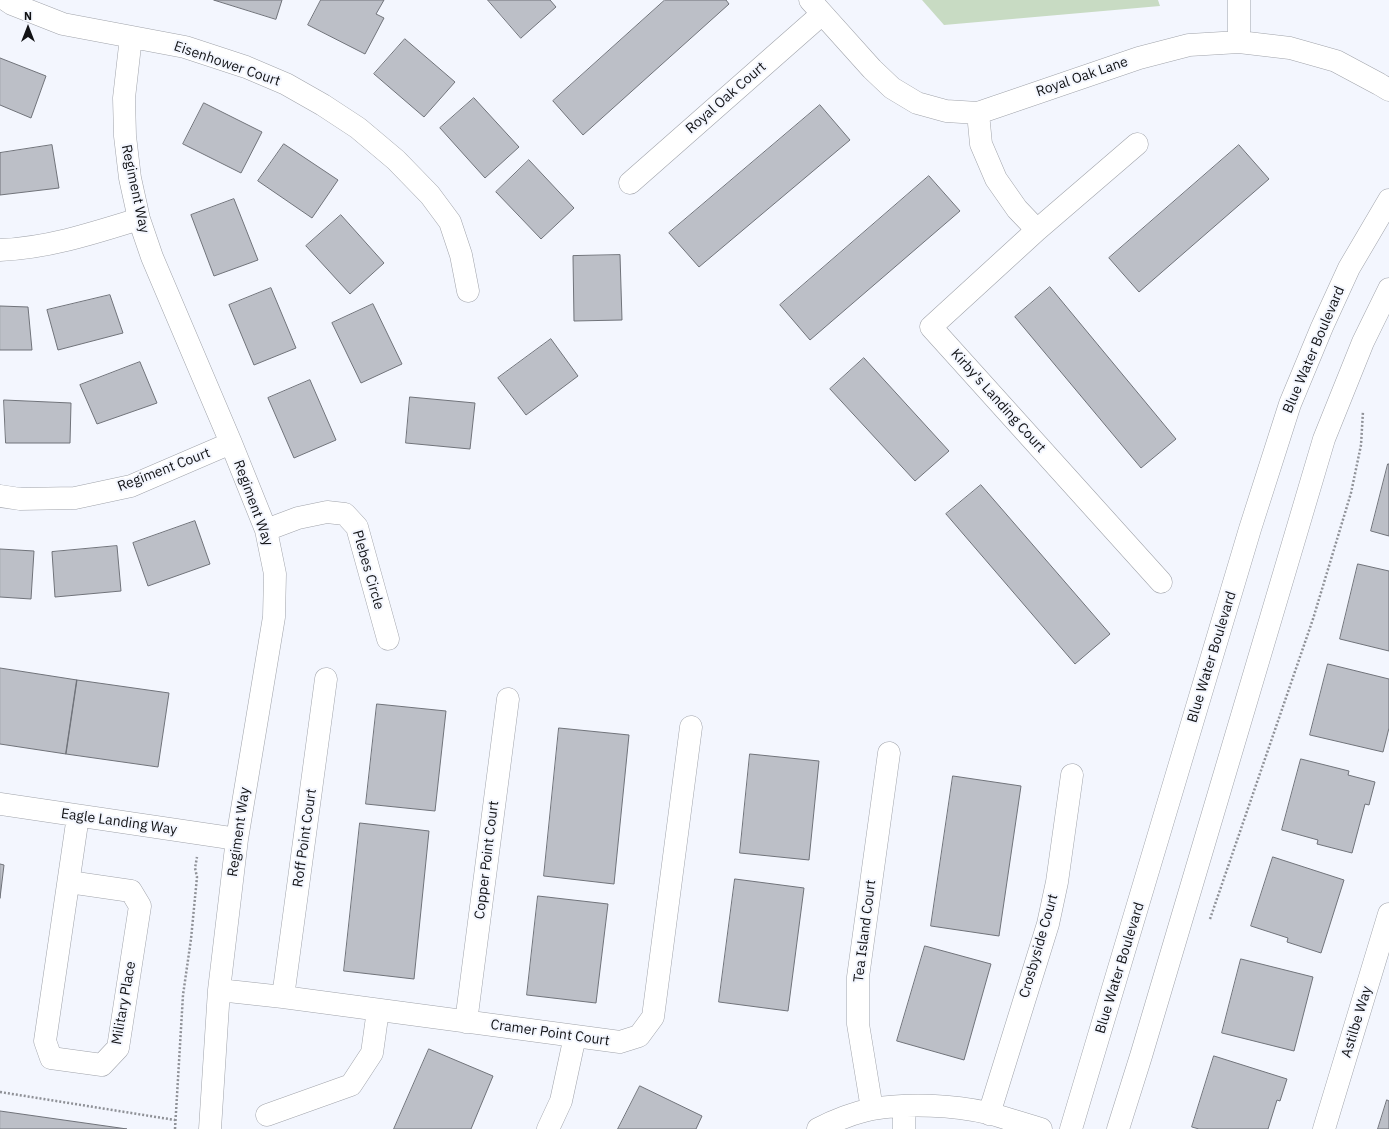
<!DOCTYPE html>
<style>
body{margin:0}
#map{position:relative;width:1389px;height:1129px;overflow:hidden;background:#f3f6fe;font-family:"IBM Plex Sans",sans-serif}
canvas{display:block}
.north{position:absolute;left:8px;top:8px;width:40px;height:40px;-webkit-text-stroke:3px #f3f6fe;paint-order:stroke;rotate:0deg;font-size:11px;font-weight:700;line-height:16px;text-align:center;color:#111215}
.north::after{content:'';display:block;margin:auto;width:14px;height:18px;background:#111215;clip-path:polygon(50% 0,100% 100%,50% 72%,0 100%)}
</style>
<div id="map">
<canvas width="1389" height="1129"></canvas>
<div class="north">N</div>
</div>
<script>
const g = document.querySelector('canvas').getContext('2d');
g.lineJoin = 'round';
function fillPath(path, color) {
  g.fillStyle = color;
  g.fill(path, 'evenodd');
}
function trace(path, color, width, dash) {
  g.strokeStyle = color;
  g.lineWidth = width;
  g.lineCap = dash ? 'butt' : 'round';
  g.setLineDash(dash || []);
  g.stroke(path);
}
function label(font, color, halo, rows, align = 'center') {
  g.font = font + ' "IBM Plex Sans",sans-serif';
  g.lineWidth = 4;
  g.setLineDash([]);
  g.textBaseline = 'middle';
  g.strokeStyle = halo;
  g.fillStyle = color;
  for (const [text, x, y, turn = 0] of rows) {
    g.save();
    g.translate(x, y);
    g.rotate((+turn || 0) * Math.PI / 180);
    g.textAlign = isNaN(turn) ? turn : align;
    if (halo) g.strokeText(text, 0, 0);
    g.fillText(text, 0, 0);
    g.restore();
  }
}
const green = new Path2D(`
 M922 0H1158L1160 6 944 25Z`);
const building = new Path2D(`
 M214 0H282L276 19Z
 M321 0H384L376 14 384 18 365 54 308 25Z
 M488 0H550L556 7 521 38Z
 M665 0H726L729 4 583 135 553 101Z
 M405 39 455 82 424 117 374 74Z
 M0 58 46 76 31 118 0 105Z
 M474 98 519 147 485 178 440 128Z
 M204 103 262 132 241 173 183 144Z
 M820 105 850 140 699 267 669 233Z
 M284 144 338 180 312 218 258 181Z
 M52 145 59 188 0 195V153Z
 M1239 145 1269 179 1139 292 1109 258Z
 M529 160 574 208 541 239 496 192Z
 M929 176 960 211 810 340 780 305Z
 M234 199 258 260 214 276 191 215Z
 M341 215 384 263 350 294 306 246Z
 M620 255 622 320 574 321 573 256Z
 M1050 287 1176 439 1141 468 1015 317Z
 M271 288 296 348 254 365 229 305Z
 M110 295 123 333 58 350 47 310Z
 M373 304 402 364 361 383 332 323Z
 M0 306 28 307 32 350H0Z
 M551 339 578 376 526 415 498 378Z
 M864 358 949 451 915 481 830 389Z
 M140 362 157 403 97 424 80 385Z
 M310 380 336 440 294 458 268 398Z
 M410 397 475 403 470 449 406 443Z
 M4 400 71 403 70 443H6Z
 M1388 464H1389V536L1371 531Z
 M981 485 1110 634 1075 664 946 514Z
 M195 521 210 564 148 586 133 543Z
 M117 546 121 591 55 597 52 552Z
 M0 549 34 551 31 599 0 597Z
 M1358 564 1389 571V651L1340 639Z
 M1328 664 1389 679V728L1383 752 1310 735Z
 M0 668 77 680 66 754 0 744Z
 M77 680 169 693 158 767 66 754Z
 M377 704 446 711 435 811 366 804Z
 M559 728 629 735 614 884 544 876Z
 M750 754 819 761 809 860 740 853Z
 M1301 759 1349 771 1348 775 1375 782 1369 805 1365 804 1352 853 1317 844 1318 840 1282 830Z
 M953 776 1021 786 999 936 931 926Z
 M360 823 429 831 414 979 344 971Z
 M1273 857 1344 880 1321 953 1287 942 1288 938 1251 926Z
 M0 864 4 865 0 898Z
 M735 879 804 888 788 1011 719 1002Z
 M538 896 608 904 596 1003 527 995Z
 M925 946 991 964 964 1060 897 1041Z
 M1241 959 1313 977 1294 1051 1222 1033Z
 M429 1049 493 1076 471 1129H394Z
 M1214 1056 1287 1079 1280 1101 1277 1100 1268 1129H1199L1192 1127Z
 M640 1086 702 1116 696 1129H618Z
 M1387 1100 1389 1101V1129H1378Z
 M0 1111 127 1129H0Z`);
const path = new Path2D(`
 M1210 919 1313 619 1351 493 1361 445 1363 411
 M0 1092 175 1120
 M175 1129 183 995 191 939 197 877 195 868 197 857`);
const minor = new Path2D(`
 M6 0 12 4 63 24 185 47 246 67 286 84 323 105 358 128 396 160 430 195 450 222 461 255 468 291
 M810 0 872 69 892 88 917 103 946 111 978 113 1139 58 1189 45 1239 42 1290 48 1336 61 1379 84 1389 90
 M1239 0V42
 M131 37 124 98 125 136 130 178 139 219 152 257 231 443 266 530 275 574 274 617 237 839 219 990 210 1129
 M978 113 981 144 996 179 1017 209 1037 230 931 327 1161 582
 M630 183 822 14
 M1037 230 1137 144
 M0 250C48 248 94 233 139 219
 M0 496 20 499 75 498 131 486 231 443
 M266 530 298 518 327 512 345 514 357 527 388 639
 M0 804 237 839
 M69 882 131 891 140 906 118 1048 102 1065 51 1058 45 1041 78 816
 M219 990 283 997 620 1042 639 1036 653 1017 691 727
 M283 997 326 679
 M466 1022 508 699
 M904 1107V1129
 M872 1109 858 1024V977L889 753
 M989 1114 1048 924 1057 882 1072 775
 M267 1115 351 1085 372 1053 378 1010
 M548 1129 561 1101 575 1036
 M818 1129C833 1121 856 1112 873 1109 909 1103 953 1105 988 1113 1006 1118 1024 1124 1041 1129
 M1071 1129 1250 529 1290 404 1322 327 1349 268 1389 200
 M1118 1129 1141 1056 1324 439 1363 342 1389 289
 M1324 1129 1389 914`);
const streetNames = [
 ["Eisenhower Court",227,64,19],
 ["Royal Oak Lane",1082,77,-19],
 ["Royal Oak Court",726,98,-41],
 ["Regiment Way",135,189,78],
 ["Blue Water Boulevard",1314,350,-67],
 ["Kirby's Landing Court",998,401,48],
 ["Regiment Court",164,470,-21],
 ["Regiment Way",253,503,70],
 ["Plebes Circle",368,570,74],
 ["Blue Water Boulevard",1212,657,-73],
 ["Eagle Landing Way",119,822,8],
 ["Regiment Way",239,832,-82],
 ["Roff Point Court",305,838,-82],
 ["Copper Point Court",487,860,-83],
 ["Tea Island Court",865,931,-83],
 ["Crosbyside Court",1039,946,-74],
 ["Blue Water Boulevard",1120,968,-73],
 ["Military Place",124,1003,-80],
 ["Astilbe Way",1357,1022,-73],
 ["Cramer Point Court",550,1033,8]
];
fillPath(green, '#c8dbc3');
fillPath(building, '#bcbfc7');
trace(building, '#70737a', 1);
trace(minor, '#a0a3aa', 23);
trace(path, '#8f9197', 2.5, [2, 2]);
trace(minor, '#fff', 22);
label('14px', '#111215', '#f3f6fe', streetNames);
</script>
